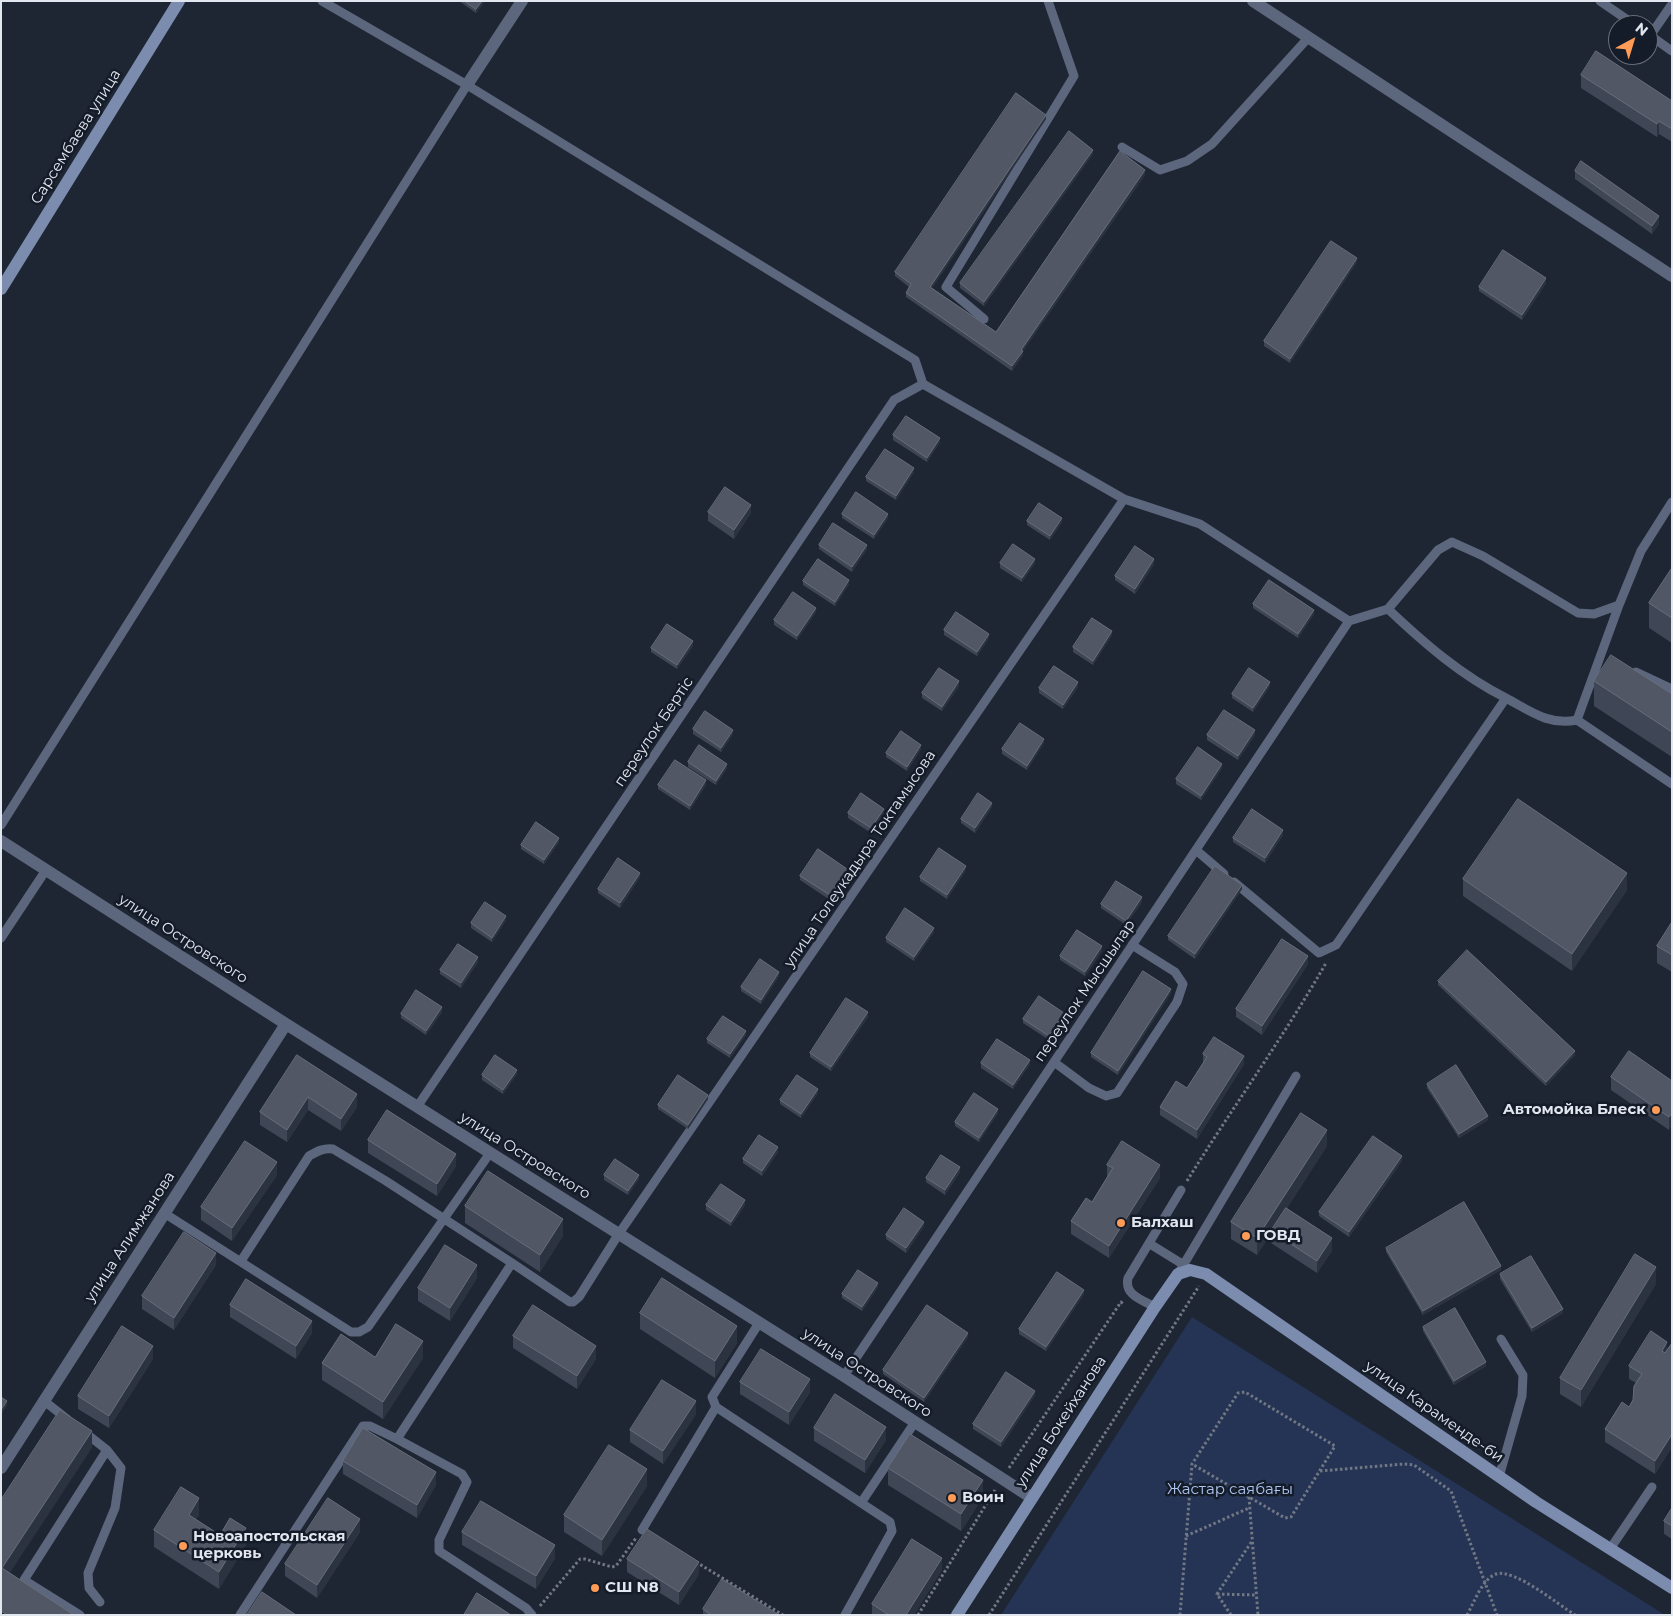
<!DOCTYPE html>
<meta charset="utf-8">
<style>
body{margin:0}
#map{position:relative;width:1673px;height:1616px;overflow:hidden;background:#1e2533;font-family:Montserrat,sans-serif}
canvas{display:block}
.frame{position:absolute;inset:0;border:2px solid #e1e6ef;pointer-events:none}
.north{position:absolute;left:1608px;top:15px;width:50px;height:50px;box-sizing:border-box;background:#151c29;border:1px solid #676d78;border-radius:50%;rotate:39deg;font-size:14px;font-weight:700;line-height:20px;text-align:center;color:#e1e6ef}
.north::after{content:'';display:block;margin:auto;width:18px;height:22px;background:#fe9c57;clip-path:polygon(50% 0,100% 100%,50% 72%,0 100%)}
</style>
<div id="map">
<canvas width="1673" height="1616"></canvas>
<div class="frame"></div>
<div class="north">N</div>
</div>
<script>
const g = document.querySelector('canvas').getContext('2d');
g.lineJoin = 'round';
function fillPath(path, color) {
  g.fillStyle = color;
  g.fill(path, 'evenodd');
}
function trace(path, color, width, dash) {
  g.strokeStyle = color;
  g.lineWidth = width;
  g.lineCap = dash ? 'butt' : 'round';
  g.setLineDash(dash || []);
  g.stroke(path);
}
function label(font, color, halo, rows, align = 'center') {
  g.font = font + ' Montserrat,sans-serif';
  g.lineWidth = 5;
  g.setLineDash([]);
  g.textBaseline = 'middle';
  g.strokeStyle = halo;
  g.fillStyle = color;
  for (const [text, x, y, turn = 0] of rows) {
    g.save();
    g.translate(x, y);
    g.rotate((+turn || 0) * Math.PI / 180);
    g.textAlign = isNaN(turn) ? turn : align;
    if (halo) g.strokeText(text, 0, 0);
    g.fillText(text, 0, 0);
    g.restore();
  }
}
const green = new Path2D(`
 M1192 1317 1665 1615H1001Z`);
const path = new Path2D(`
 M1187 1181C1232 1108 1283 1038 1326 963
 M1009 1468 1121 1302 1124 1305
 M1320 1471 1404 1464 1414 1465 1451 1491 1497 1615
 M1249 1497 1258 1615
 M1186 1536 1249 1508
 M696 1562 783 1615
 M1217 1594 1256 1595
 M540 1606 580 1559H585L612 1567 616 1566 636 1538
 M918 1615 995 1490
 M989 1615 1199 1286
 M1180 1615 1192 1464 1238 1393 1245 1392 1335 1446 1291 1517 1285 1518 1192 1464
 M1231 1615 1217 1594 1252 1541
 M1467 1615C1474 1603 1482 1579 1496 1574 1514 1568 1559 1605 1575 1615`);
const lane = new Path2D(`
 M322 1 467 85
 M1600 1 1635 25
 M1648 34 1672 51
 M1650 36 1672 4
 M1122 147 1160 170 1187 161 1212 144 1308 38
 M984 319 946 287 1074 76 1048 1
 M1388 609C1425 644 1462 676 1506 698
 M1636 672 1672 689
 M1577 720 1672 784
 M1 825 467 85 915 360 923 384 1124 499 1200 524 1349 621 1388 609 1438 550 1452 542 1483 556 1578 613 1594 614 1619 605 1641 551 1672 502
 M1196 850 1224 874
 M1234 882 1319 953 1336 945 1506 698C1530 711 1549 726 1577 720L1619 605
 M1 938 46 870
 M1054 1062 1089 1088 1106 1096 1117 1093 1177 1002 1183 984 1175 972 1132 945
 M417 1107 894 400 923 384
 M164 1213 351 1332H359L368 1327 490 1153
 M1150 1244 1184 1265
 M241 1261 309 1156C318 1151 323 1148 333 1149L386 1181 512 1263
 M1178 1274 1296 1076
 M1155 1307C1142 1300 1124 1295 1128 1278L1181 1190
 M759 1323 712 1397 716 1407 890 1522 892 1531 845 1615
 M844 1376 1349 621
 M43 1400 67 1419
 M1499 1477 1522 1396 1523 1375 1501 1339
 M861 1503 915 1422
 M642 1530 716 1407
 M1610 1549 1652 1487
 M100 1602 89 1588 88 1573 115 1508 121 1468 107 1450
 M80 1615 24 1580 107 1450 83 1431
 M240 1615 363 1426H370L397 1439
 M532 1615 526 1608 439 1551V1540L467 1482 462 1474 397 1439 512 1263 570 1302H573L579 1297 618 1235 1124 499`);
const street = new Path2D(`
 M1253 1 1672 276
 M467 85 522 1
 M1 841 286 1024 844 1376 1032 1498
 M1 1468 286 1024`);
const secondary = new Path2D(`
 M1 289 179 1
 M957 1615 1155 1307 1178 1274 1190 1270 1206 1274 1536 1502 1672 1588`);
const wall = new Path2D(`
 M459 1H485L476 13Z
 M1581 75 1672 101V142L1659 134 1657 137 1581 88Z
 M1046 119 932 288 996 332 1145 175 1023 351V355L1012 371 906 297V293L909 287 895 276V272Z
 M1093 154 984 306 960 288V283Z
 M1575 171 1659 224 1652 234 1575 179Z
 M1357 262 1290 363 1264 346V341Z
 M1546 283 1522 320 1479 291V287Z
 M893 435 940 442 927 462 893 440Z
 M914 472 896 500 866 481V477Z
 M708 512 751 513 734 539 708 521Z
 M842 514 888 518 874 539 842 518Z
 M1027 521 1062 522 1050 540 1027 525Z
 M819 545 867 549 852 572 819 549Z
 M1000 563H1035L1022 582 1000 568Z
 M1154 564 1135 594 1115 580V576Z
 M1672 568V643L1649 628V603Z
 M803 581 849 584 835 606 803 585Z
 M1253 604 1314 614 1298 638 1253 608Z
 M816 612 797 640 774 625V620Z
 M944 630 989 638 977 656 944 635Z
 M1112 635 1093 665 1073 652V647Z
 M693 646 677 669 651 652V648Z
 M1594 681 1672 694V757L1594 706Z
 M959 686 942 711 922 698V693Z
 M1270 686 1253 712 1232 698V694Z
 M1078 687 1063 709 1039 693V688Z
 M693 729 733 734 721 752 693 734Z
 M1207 735H1255L1238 760 1207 740Z
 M1044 743 1027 770 1002 754V749Z
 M921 749 907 771 886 757V753Z
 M688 762 727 768 716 785 688 767Z
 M1222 768 1201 800 1176 784V779Z
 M658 785H706L690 810 658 789Z
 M992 807 975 833 961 823V819Z
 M848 813H884L871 833 848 818Z
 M1283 835 1265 863 1233 842V838Z
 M559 842 544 864 521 849V845Z
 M966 870 947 899 920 881V877Z
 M850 875 833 902 800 880V876Z
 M640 877 620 908 598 893V889Z
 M1463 879 1627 890 1572 971 1463 896Z
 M1242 889 1195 959 1168 940V936Z
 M1142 902 1126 925 1101 908V904Z
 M506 920 492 942 471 928V923Z
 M1672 922V972L1657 963V946Z
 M934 932 914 961 886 942V938Z
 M1102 951 1085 976 1060 960V956Z
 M478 962 461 988 440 974V970Z
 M1308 964 1262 1035 1236 1017V1009Z
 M779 976 761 1004 741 991V987Z
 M1438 981 1575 1055 1546 1086 1438 985Z
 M1171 993 1118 1075 1091 1057V1053Z
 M442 1012 426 1035 401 1018V1014Z
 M868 1017 831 1071 810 1057V1053Z
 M1064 1017 1049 1040 1023 1023V1019Z
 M746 1035 730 1058 707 1043V1039Z
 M1203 1054 1244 1064 1197 1139 1160 1115V1107L1187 1088 1203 1063Z
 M297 1055 357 1107 341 1131 308 1110 287 1142 260 1125V1112Z
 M981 1063 1030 1064 1013 1089 981 1068Z
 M517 1074 503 1094 482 1080V1075Z
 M1611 1077 1672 1081 1669 1130 1611 1090Z
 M1427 1084 1488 1120 1459 1138 1427 1088Z
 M818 1093 801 1118 780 1104V1100Z
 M708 1099 688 1129 658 1109V1105Z
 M998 1113 979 1142 955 1126V1122Z
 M368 1140 456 1166 437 1196 368 1153Z
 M1327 1146 1287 1208 1332 1251 1317 1273 1271 1243V1233L1257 1255 1231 1239V1222Z
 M778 1152 762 1176 743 1163V1159Z
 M1402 1161 1349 1237 1319 1216V1212Z
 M1107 1165 1160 1178 1109 1258 1071 1234V1221L1092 1202 1107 1177Z
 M960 1172 945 1195 926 1182V1178Z
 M277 1175 232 1241 201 1220V1207Z
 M604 1175 639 1179 628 1195 604 1180Z
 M706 1205H745L731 1226 706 1210Z
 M465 1206 563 1236 540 1272 465 1223Z
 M924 1226 906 1253 886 1239V1235Z
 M1386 1248 1501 1270 1423 1315 1386 1252Z
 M216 1265 174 1330 142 1309V1296Z
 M1500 1274 1563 1313 1532 1332 1500 1279Z
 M477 1278 450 1321 418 1301V1288Z
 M1656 1284 1581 1407 1560 1394V1378Z
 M878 1287 862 1311 842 1298V1294Z
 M1084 1294 1046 1351 1019 1334V1329Z
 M230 1305 312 1333 296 1359 230 1317Z
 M640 1313 737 1343 715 1378 640 1329Z
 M1423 1327 1486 1366 1454 1385 1423 1331Z
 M513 1336 596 1359 577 1389 513 1348Z
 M968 1337 924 1402 883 1374V1370Z
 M1672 1343V1447L1655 1474 1605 1442V1429L1629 1407 1633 1400 1636 1383 1629 1379V1366L1667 1349Z
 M375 1357 423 1358 383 1419 322 1380V1363Z
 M153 1359 109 1428 78 1409V1396Z
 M740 1382 810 1392 789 1425 740 1394Z
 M1035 1395 1001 1447 973 1429V1424Z
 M696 1414 663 1464 630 1442V1430Z
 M814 1428 886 1440 865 1473 814 1441Z
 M343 1461 436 1485 417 1518 343 1474Z
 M888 1468 983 1497 961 1531 888 1485Z
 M647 1486 602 1556 564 1532V1515Z
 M1672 1508V1539L1664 1534V1521Z
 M199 1515 196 1520 220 1535 246 1545 219 1589 154 1547V1530Z
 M360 1532 317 1598 285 1576V1564Z
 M462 1532 555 1558 536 1589 462 1545Z
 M627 1559 699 1574 679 1605 627 1572Z
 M942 1570 914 1615H872V1604Z
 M703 1609 779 1615H703Z`);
const shadedWall = new Path2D(`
 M482 1H485L476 13V9Z
 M1046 115V119L930 291V287Z
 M1659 121V134L1657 137V124Z
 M1093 150V154L984 306V302Z
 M1145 170V175L1023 351V355L1012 371V366L1021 350Z
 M1659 216V224L1652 234V226Z
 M1357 258V262L1290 363V359Z
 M1546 278V283L1522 320V315Z
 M940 438V442L927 462V458Z
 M914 468V472L896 500V496Z
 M751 505V513L734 539V530Z
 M888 514V518L874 539V535Z
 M1062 518V522L1050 540V536Z
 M867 545V549L852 572V567Z
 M1035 559V563L1022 582V578Z
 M1154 559V564L1135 594V589Z
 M849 580V584L835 606V602Z
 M816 608V612L797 640V636Z
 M1314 610V614L1298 638V634Z
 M1112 631V635L1093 665V661Z
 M989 634V638L977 656V652Z
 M693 641V646L677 669V665Z
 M959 681V686L942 711V707Z
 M1078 682V687L1063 709V705Z
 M1270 682V686L1253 712V708Z
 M733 730V734L721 752V748Z
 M1255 730V735L1238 760V756Z
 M1044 739V743L1027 770V766Z
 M921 745V749L907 771V767Z
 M727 764V768L716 785V781Z
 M1222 764V768L1201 800V796Z
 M706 780V785L690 810V806Z
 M992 803V807L975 833V828Z
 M884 809V813L871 833V828Z
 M1283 830V835L1265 863V858Z
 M559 838V842L544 864V860Z
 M966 866V870L947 899V895Z
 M850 871V875L833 902V897Z
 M640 873V877L620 908V903Z
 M1627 873V890L1572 971V954Z
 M1242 885V889L1195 959V954Z
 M1142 897V902L1126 925V921Z
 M506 916V920L492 942V938Z
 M934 928V932L914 961V957Z
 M1102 946V951L1085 976V972Z
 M1308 956V964L1262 1035V1026Z
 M478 957V962L461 988V983Z
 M779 972V976L761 1004V1000Z
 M1171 989V993L1118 1075V1071Z
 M442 1007V1012L426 1035V1031Z
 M868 1012V1017L831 1071V1067Z
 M1064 1013V1017L1049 1040V1036Z
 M746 1031V1035L730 1058V1054Z
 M1575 1051V1055L1546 1086V1082Z
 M1244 1056V1064L1197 1139V1130Z
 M1030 1060V1064L1013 1089V1085Z
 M517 1070V1074L503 1094V1090Z
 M818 1089V1093L801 1118V1114Z
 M357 1094V1107L341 1131V1119Z
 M708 1095V1099L688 1129V1125Z
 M308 1097V1110L287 1142V1130Z
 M998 1109V1113L979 1142V1138Z
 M1672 1113V1126L1669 1130V1117Z
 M1488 1116V1120L1459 1138V1134Z
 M1327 1130V1146L1272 1231H1271V1233L1257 1255V1238Z
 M778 1147V1152L762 1176V1171Z
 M456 1154V1166L437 1196V1184Z
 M1402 1156V1161L1349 1237V1232Z
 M277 1162V1175L232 1241V1228Z
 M1160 1165V1178L1109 1258V1246Z
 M960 1167V1172L945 1195V1190Z
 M639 1175V1179L628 1195V1191Z
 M745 1200V1205L731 1226V1222Z
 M563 1219V1236L540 1272V1255Z
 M924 1222V1226L906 1253V1248Z
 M1332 1238V1251L1317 1273V1261Z
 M216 1253V1265L174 1330V1318Z
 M477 1265V1278L450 1321V1308Z
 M1501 1266V1270L1423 1315V1311Z
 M1656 1267V1284L1581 1407V1390Z
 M878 1283V1287L862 1311V1307Z
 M1084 1290V1294L1046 1351V1347Z
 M1563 1309V1313L1532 1332V1328Z
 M312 1321V1333L296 1359V1346Z
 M737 1326V1343L715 1378V1361Z
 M968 1333V1337L924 1402V1398Z
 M423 1341V1358L383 1419V1402Z
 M1667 1342V1355L1662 1351Z
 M153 1346V1359L109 1428V1416Z
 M596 1346V1359L577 1389V1376Z
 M1486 1362V1366L1454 1385V1381Z
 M810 1379V1392L789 1425V1412Z
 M1035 1391V1395L1001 1447V1442Z
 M7 1401V1406L1 1415V1410Z
 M696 1401V1414L663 1464V1451Z
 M886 1427V1440L865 1473V1460Z
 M92 1431V1448L2 1585V1568Z
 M1672 1434V1447L1655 1474V1461Z
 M647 1469V1486L602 1556V1540Z
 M436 1472V1485L417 1518V1505Z
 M983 1480V1497L961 1531V1514Z
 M199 1498V1515L189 1532V1515Z
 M360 1519V1532L317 1598V1585Z
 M246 1528V1545L219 1589V1572Z
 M555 1545V1558L536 1589V1576Z
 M942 1558V1570L914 1615H906Z
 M699 1562V1574L679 1605V1592Z`);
const building = new Path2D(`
 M465 1H482L476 9Z
 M1596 51 1672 101V129L1659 121 1657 124 1581 75Z
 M1016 93 1046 115 930 287 996 332 1120 151 1145 170 1021 350 1023 351 1012 366 906 293 911 284 895 272Z
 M1069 131 1093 150 984 302 960 283Z
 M1581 161 1659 216 1652 226 1575 171Z
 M1331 241 1357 258 1290 359 1264 341Z
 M1503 250 1546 278 1522 315 1479 287Z
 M906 416 940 438 927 458 893 435Z
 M885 449 914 468 896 496 866 477Z
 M725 487 751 505 734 530 708 512Z
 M856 492 888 514 874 535 842 514Z
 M1039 503 1062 518 1050 536 1027 521Z
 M833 523 867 545 852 567 819 545Z
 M1013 544 1035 559 1022 578 1000 563Z
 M1135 546 1154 559 1135 589 1115 576Z
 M818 559 849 580 835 602 803 581Z
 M1672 568V618L1649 603Z
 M1269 580 1314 610 1298 634 1253 604Z
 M793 592 816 608 797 636 774 620Z
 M956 612 989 634 977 652 944 630Z
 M1092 618 1112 631 1093 661 1073 647Z
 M667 624 693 641 677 665 651 648Z
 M1611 655 1672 694V732L1594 681Z
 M1054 666 1078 682 1063 705 1039 688Z
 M939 668 959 681 942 707 922 693Z
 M1249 668 1270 682 1253 708 1232 694Z
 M1224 710 1255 730 1238 756 1207 735Z
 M705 711 733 730 721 748 693 729Z
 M1020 723 1044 739 1027 766 1002 749Z
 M901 731 921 745 907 767 886 753Z
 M699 745 727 764 716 781 688 762Z
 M1198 747 1222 764 1201 796 1176 779Z
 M675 760 706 780 690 806 658 785Z
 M861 793 884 809 871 828 848 813Z
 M978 793 992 803 975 828 961 819Z
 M1518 799 1627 873 1572 954 1463 879Z
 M1252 809 1283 830 1265 858 1233 838Z
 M536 822 559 838 544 860 521 845Z
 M939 848 966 866 947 895 920 877Z
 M818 849 850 871 833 897 800 876Z
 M618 858 640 873 620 903 598 889Z
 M1215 866 1242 885 1195 954 1168 936Z
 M1116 881 1142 897 1126 921 1101 904Z
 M485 902 506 916 492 938 471 923Z
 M905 908 934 928 914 957 886 938Z
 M1672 922V955L1657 946Z
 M1077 930 1102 946 1085 972 1060 956Z
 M1282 939 1308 956 1262 1026 1236 1009Z
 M458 944 478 957 461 983 440 970Z
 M1467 950 1575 1051 1546 1082 1438 981Z
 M760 959 779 972 761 1000 741 987Z
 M1143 971 1171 989 1118 1071 1091 1053Z
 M416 990 442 1007 426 1031 401 1014Z
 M1039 996 1064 1013 1049 1036 1023 1019Z
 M846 998 868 1012 831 1067 810 1053Z
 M723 1016 746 1031 730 1054 707 1039Z
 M1214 1037 1244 1056 1197 1130 1160 1107 1176 1081 1187 1088 1207 1057 1203 1054Z
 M997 1039 1030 1060 1013 1085 981 1063Z
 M1629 1051 1672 1081V1113L1669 1117 1611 1077Z
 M297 1055 357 1094 341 1119 308 1097 287 1130 260 1112Z
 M495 1055 517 1070 503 1090 482 1075Z
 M1456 1065 1488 1116 1459 1134 1427 1084Z
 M678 1075 708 1095 688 1125 658 1105Z
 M797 1075 818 1089 801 1114 780 1100Z
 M974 1093 998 1109 979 1138 955 1122Z
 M387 1110 456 1154 437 1184 368 1140Z
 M1301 1113 1327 1130 1257 1238 1231 1222Z
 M759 1135 778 1147 762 1171 743 1159Z
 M1373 1136 1402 1156 1349 1232 1319 1212Z
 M245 1141 277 1162 232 1228 201 1207Z
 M1122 1141 1160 1165 1109 1246 1071 1221 1086 1198 1092 1202 1113 1168 1107 1165Z
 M941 1155 960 1167 945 1190 926 1178Z
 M615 1159 639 1175 628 1191 604 1175Z
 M488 1171 563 1219 540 1255 465 1206Z
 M721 1184 745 1200 731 1222 706 1205Z
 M1464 1202 1501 1266 1423 1311 1386 1248Z
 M904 1208 924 1222 906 1248 886 1235Z
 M1286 1208 1332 1238 1317 1261 1271 1231Z
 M184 1232 216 1253 174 1318 142 1296Z
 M445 1245 477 1265 450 1308 418 1288Z
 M1635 1254 1656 1267 1581 1390 1560 1378Z
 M1531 1256 1563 1309 1532 1328 1500 1274Z
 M858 1270 878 1283 862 1307 842 1294Z
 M1057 1272 1084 1290 1046 1347 1019 1329Z
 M662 1278 737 1326 715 1361 640 1313Z
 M246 1279 312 1321 296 1346 230 1305Z
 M533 1305 596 1346 577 1376 513 1336Z
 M927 1305 968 1333 924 1398 883 1370Z
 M1455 1308 1486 1362 1454 1381 1423 1327Z
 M396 1324 423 1341 383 1402 322 1363 341 1334 375 1357Z
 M122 1326 153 1346 109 1416 78 1396Z
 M1651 1331 1667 1342 1662 1351 1665 1353 1672 1343V1434L1655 1461 1605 1429 1622 1402 1629 1407 1633 1400 1634 1386 1642 1374 1629 1366Z
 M761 1349 810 1379 789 1412 740 1382Z
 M1006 1372 1035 1391 1001 1442 973 1424Z
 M662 1380 696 1401 663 1451 630 1430Z
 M835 1394 886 1427 865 1460 814 1428Z
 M1 1397 7 1401 1 1410Z
 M60 1410 92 1431 2 1568 74 1615H7L1 1611V1500Z
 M363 1428 436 1472 417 1505 343 1461Z
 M910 1434 983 1480 961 1514 888 1468Z
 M609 1445 647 1469 602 1540 564 1515Z
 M181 1487 199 1498 189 1515 220 1535 230 1518 246 1528 219 1572 154 1530Z
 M328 1498 360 1519 317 1585 285 1564Z
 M481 1501 555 1545 536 1576 462 1532Z
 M1672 1508V1526L1664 1521Z
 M647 1529 699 1562 679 1592 627 1559Z
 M912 1539 942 1558 906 1615H889L872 1604Z
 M722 1579 779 1615H711L703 1609Z
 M262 1592 296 1615H247Z
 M477 1593 511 1615H464Z`);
const markers = [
 [1656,1110,5,"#fe9c57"],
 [1121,1223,5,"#fe9c57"],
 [1246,1236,5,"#fe9c57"],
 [952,1498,5,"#fe9c57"],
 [183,1546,5,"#fe9c57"],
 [595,1588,5,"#fe9c57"]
];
const streetNames = [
 ["Сарсембаева улица",76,137,-58],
 ["переулок Бертіс",654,732,-56],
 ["улица Толеукадыра Токтамысова",860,859,-56],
 ["улица Островского",183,939,33],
 ["переулок Мысшылар",1085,991,-56],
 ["улица Островского",525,1156,32],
 ["улица Алимжанова",130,1237,-57],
 ["улица Островского",867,1373,33],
 ["улица Караменде-би",1434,1412,35],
 ["улица Бокейханова",1061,1422,-57]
];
const poiNames = [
 ["Автомойка Блеск",1646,1110,"right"],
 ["Балхаш",1131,1223],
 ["ГОВД",1256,1236],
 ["Воин",962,1498],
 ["Новоапостольская",193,1537],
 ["церковь",193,1554],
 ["СШ N8",605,1588]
];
const parkNames = [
 ["Жастар саябағы",1230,1490]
];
fillPath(green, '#253455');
trace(path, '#717783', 3, [2.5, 2.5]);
trace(lane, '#5c677d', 9);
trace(street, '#5c677d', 12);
trace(secondary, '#7b8caf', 12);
fillPath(wall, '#3f4655');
fillPath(shadedWall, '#2b3240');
fillPath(building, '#515765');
trace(building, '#676e7b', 1);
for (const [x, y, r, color] of markers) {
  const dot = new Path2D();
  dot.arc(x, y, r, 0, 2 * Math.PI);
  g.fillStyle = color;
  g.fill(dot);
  trace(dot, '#151c29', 2);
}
label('15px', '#e1e6ef', '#151c29', streetNames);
label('bold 15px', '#e1e6ef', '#151c29', poiNames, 'left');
label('15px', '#aec5f1', '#151c29', parkNames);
</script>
